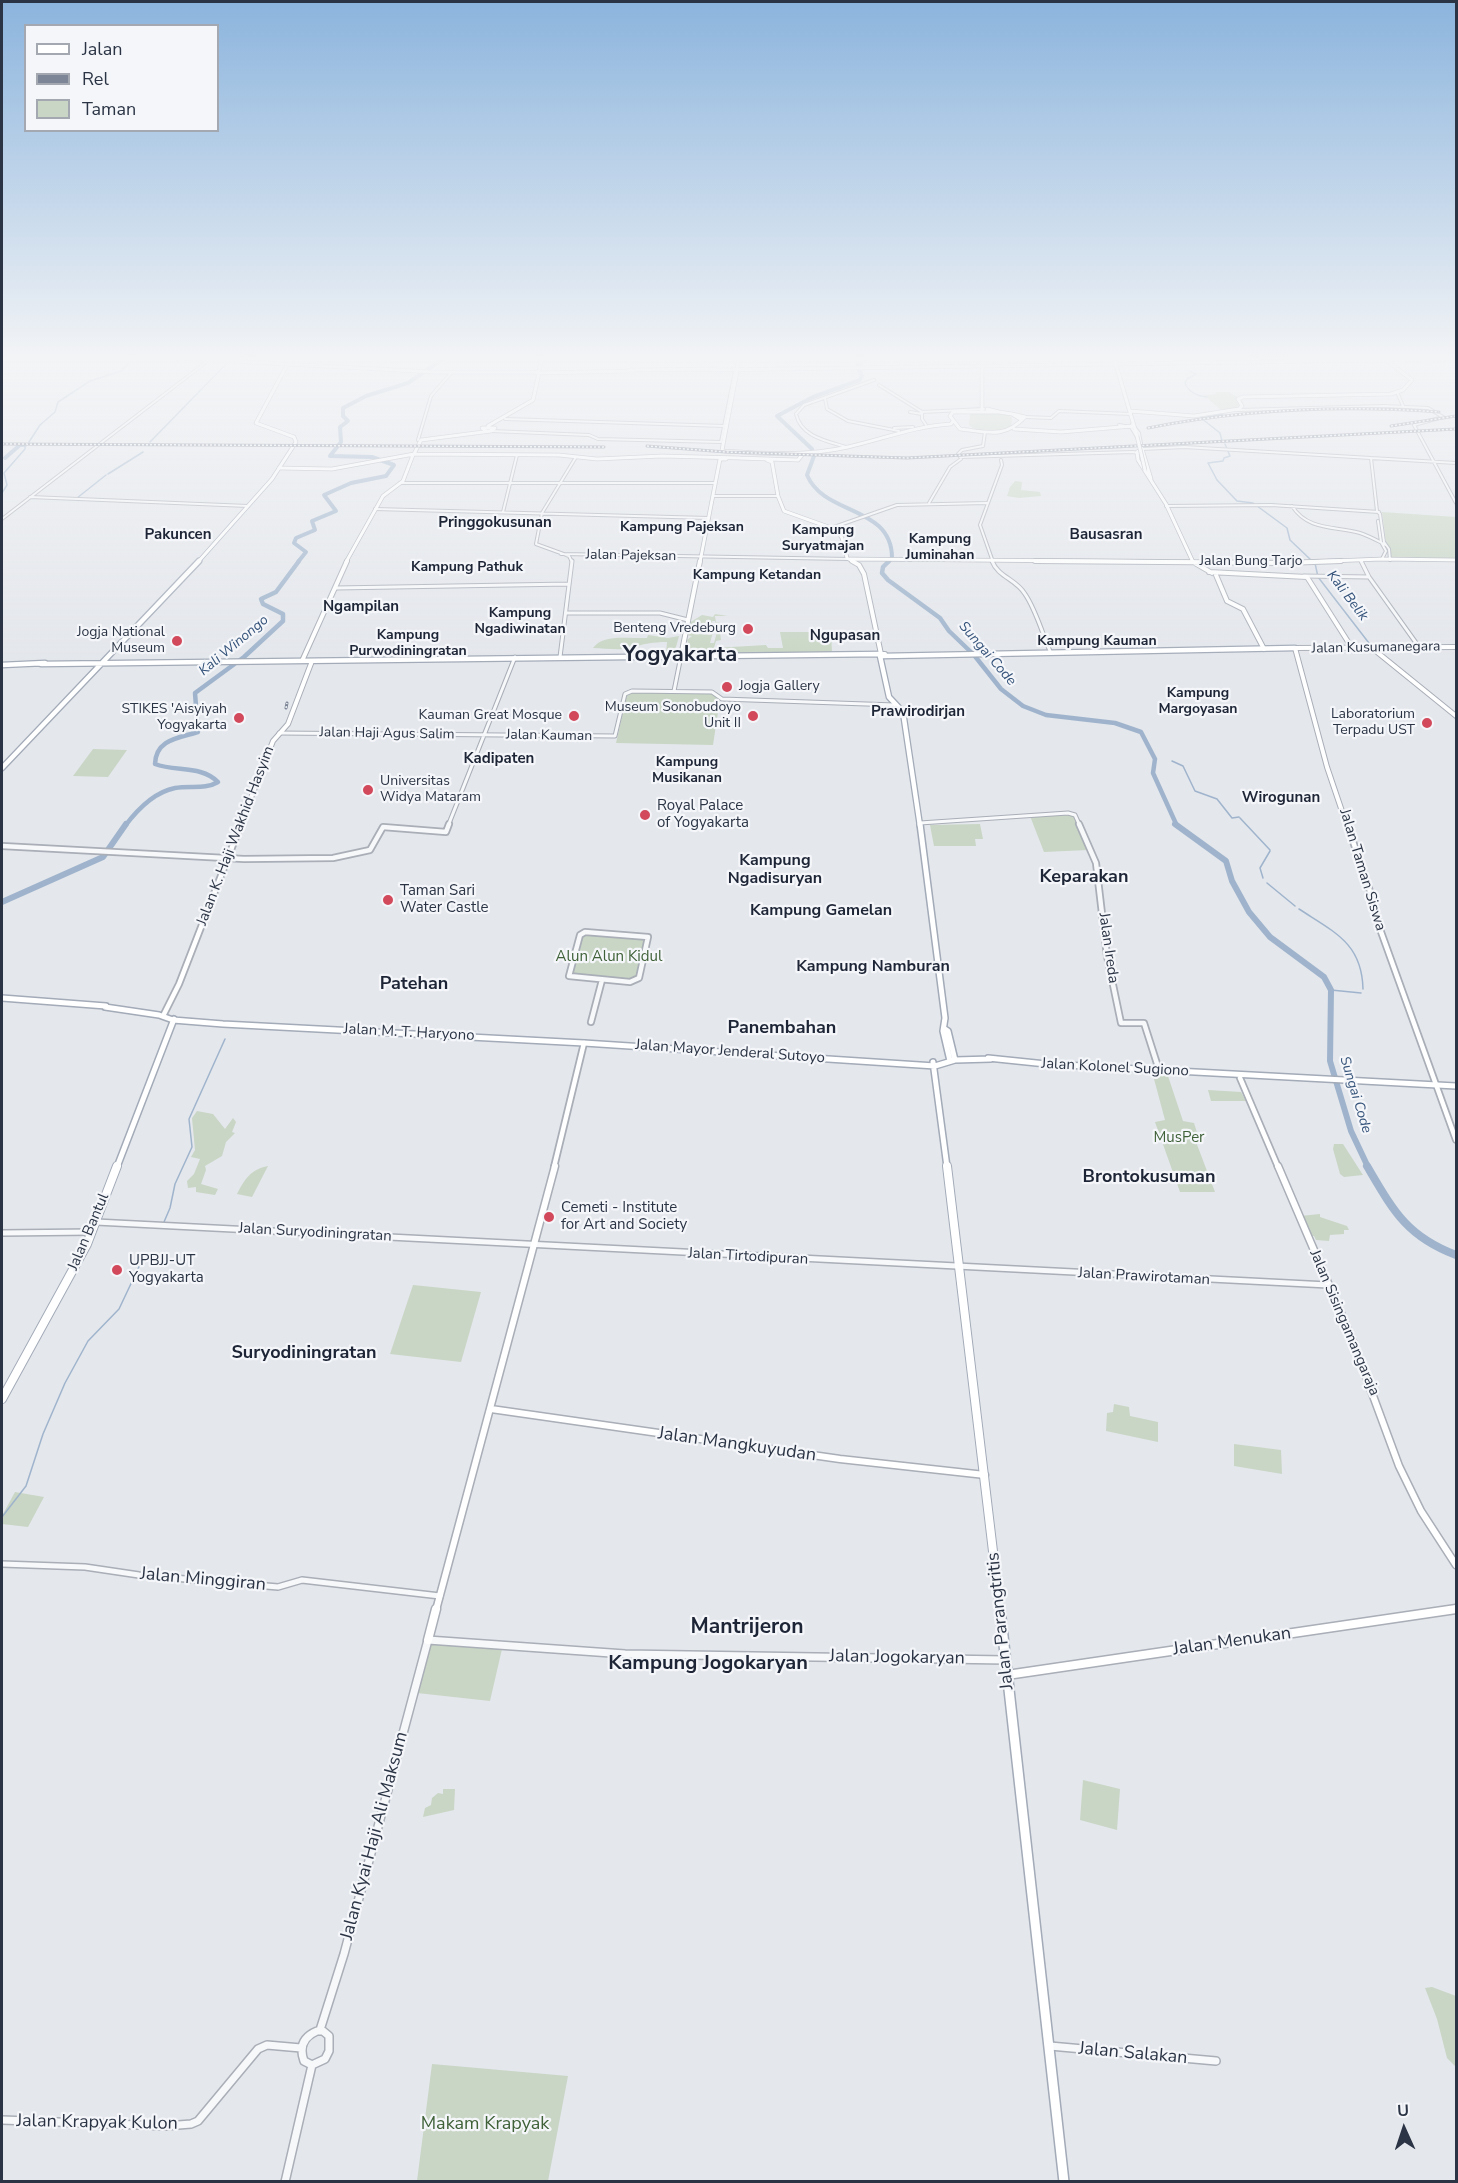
<!DOCTYPE html>
<style>
body{margin:0}
#map{position:relative;width:1458px;height:2183px;overflow:hidden;background:#e4e7ec;font-family:"Nunito Sans",sans-serif}
canvas{display:block}
.frame{position:absolute;inset:0;border:3px solid #2b3445;pointer-events:none}
.legend{position:absolute;left:24px;top:24px;width:195px;height:108px;box-sizing:border-box;background:#f4f6f9;border:2px solid #a4a8b1;margin:0;padding:8px 10px;list-style:none;font-size:18px;color:#2b3445}
.legend li{display:flex;align-items:center;gap:12px;height:30px}
.legend b{width:30px;border:2px solid #a4a8b1}
.north{position:absolute;left:1374px;top:2099px;width:60px;height:60px;-webkit-text-stroke:4px #f4f6f9;paint-order:stroke;rotate:357deg;font-size:16px;font-weight:700;line-height:24px;text-align:center;color:#2b3445}
.north::after{content:'';display:block;margin:auto;width:21px;height:27px;background:#2b3445;clip-path:polygon(50% 0,100% 100%,50% 72%,0 100%)}
</style>
<div id="map">
<canvas width="1458" height="2183"></canvas>
<div class="frame"></div>
<ul class="legend">
<li><b style="height:8px;background:#fff"></b>Jalan</li>
<li><b style="height:8px;background:#7d8696"></b>Rel</li>
<li><b style="height:16px;background:#c9d6c5"></b>Taman</li>
</ul>
<div class="north">U</div>
</div>
<script>
const g = document.querySelector('canvas').getContext('2d');
g.lineJoin = 'round';
function fillPath(path, color) {
  g.fillStyle = color;
  g.fill(path, 'evenodd');
}
function trace(path, color, width, dash) {
  g.strokeStyle = color;
  g.lineWidth = width;
  g.lineCap = dash ? 'butt' : 'round';
  g.setLineDash(dash || []);
  g.stroke(path);
}
function label(font, color, halo, rows, align = 'center') {
  g.font = font + ' "Nunito Sans",sans-serif';
  g.lineWidth = 4.5;
  g.setLineDash([]);
  g.textBaseline = 'middle';
  g.strokeStyle = halo;
  g.fillStyle = color;
  for (const [text, x, y, turn = 0] of rows) {
    g.save();
    g.translate(x, y);
    g.rotate((+turn || 0) * Math.PI / 180);
    g.textAlign = isNaN(turn) ? turn : align;
    if (halo) g.strokeText(text, 0, 0);
    g.fillText(text, 0, 0);
    g.restore();
  }
}
const green = new Path2D(`
 M1215 392H1229L1239 398 1240 408 1222 411 1207 398 1201 396 1216 394Z
 M975 410 1008 414 1012 418 1011 428C998 432 979 435 969 425L970 415Z
 M1015 481 1022 482 1021 490 1040 492 1041 496 1019 498 1007 496 1010 487Z
 M1382 512 1456 517V560L1392 559 1386 542Z
 M715 614 728 616H715L716 622 720 623V628H717L715 621H712L714 631 711 629H696L694 634 711 635 713 632 710 643H714L717 632H720L721 640 716 641 714 648 766 645 768 648H783L780 632H831L832 652 697 654 690 648 687 640 692 636 686 635 687 629 691 627 689 623 702 615 713 617Z
 M648 635 668 638 679 636 676 647 666 655 667 642C653 642 643 644 630 648 618 651 605 648 593 648 603 633 630 639 647 638Z
 M630 692 711 693 720 699 713 745 616 743 627 694Z
 M93 749 127 750 108 777 73 776Z
 M1073 815 1088 850 1044 852 1030 816Z
 M980 824 983 839H975L976 846H934L930 825Z
 M587 933 647 938 637 978 630 981 570 975 582 936Z
 M1157 1072 1167 1073 1183 1121 1194 1123 1199 1139 1196 1142 1215 1192H1180L1155 1122 1165 1120 1154 1079H1158Z
 M1208 1090 1241 1092 1246 1101H1211Z
 M197 1111 213 1114 225 1129 233 1118 236 1122 232 1132 235 1133 226 1142 222 1156 205 1166 206 1170 201 1184 218 1189 215 1195 196 1192V1187L188 1188 187 1181 194 1174 200 1159 191 1157 195 1150 192 1118Z
 M1334 1144H1343L1363 1175 1344 1177 1340 1174 1333 1149Z
 M268 1166 252 1197 237 1194C244 1180 251 1169 268 1166Z
 M1320 1214V1217L1347 1226 1349 1230H1344V1234L1330 1235 1329 1241 1316 1240 1314 1236H1308L1300 1216Z
 M413 1285 481 1292 461 1362 390 1354Z
 M1114 1404 1129 1407 1130 1416 1158 1422V1442L1106 1431 1107 1413 1113 1412Z
 M1234 1444 1281 1450 1282 1474 1234 1466Z
 M15 1492 44 1497 28 1527 2 1524V1516Z
 M430 1641 502 1649 490 1701 417 1693Z
 M1083 1780 1120 1789 1117 1830 1080 1820Z
 M443 1789H455L454 1810 423 1817 425 1808 431 1805 432 1798 438 1793 443 1794Z
 M1432 1987 1456 1996V2067L1447 2058 1437 2019 1425 1988Z
 M432 2064 568 2076 548 2181H417Z`);
const stream = new Path2D(`
 M1190 371 1196 374 1187 379 1185 383C1189 393 1197 396 1207 397
 M1222 441 1220 433 1201 418 1223 414
 M29 442 40 425 55 412 58 402 90 381 121 371 134 358
 M150 442 232 358
 M1225 444 1230 456 1224 458 1223 461 1208 463 1217 480 1237 501 1253 503 1287 528 1290 540 1311 560
 M108 474 143 452
 M2 493 7 485 4 473 25 449V445
 M77 498 106 475
 M1315 563 1318 577 1372 647
 M1432 695 1445 705
 M1172 761 1183 766 1195 791 1217 799 1232 818 1239 817
 M1240 818 1270 850
 M1263 878 1260 868 1270 851
 M1267 883 1295 906
 M1299 909C1334 932 1362 943 1363 989
 M1331 990 1361 993
 M164 1222 170 1208 175 1184 192 1147 189 1119 225 1039
 M2 1517 26 1486 43 1434 65 1383 88 1341 119 1309 145 1254`);
const riverFar3 = new Path2D(`
 M868 358 857 366 862 376 860 380 813 397 777 416 812 449 814 456 807 475C824 516 892 505 892 558L888 562
 M5 458 20 445H25
 M298 562 306 552 294 543 296 538 315 530 312 521 336 511 324 495 351 483 386 476 394 465 372 457 330 456 341 442 340 427 348 421 343 416V408L366 396 408 383 444 358`);
const riverFar2 = new Path2D(`
 M889 561 883 567 882 573 888 580 940 618 949 631 974 655 1001 689 1023 706 1046 715 1115 723 1141 732 1155 759 1153 773 1177 826
 M125 826C137 810 155 792 175 788 190 785 205 790 218 782 201 765 176 772 155 764 156 739 179 738 198 732L195 693 244 657 283 621V614L263 604 261 599 276 592 299 561`);
const riverFar1 = new Path2D(`
 M1175 824 1226 861 1232 881 1249 912 1270 937 1324 977 1331 990 1330 1061 1351 1131 1368 1167
 M2 902 103 857 126 824`);
const river = new Path2D(`
 M1367 1166C1393 1210 1406 1236 1456 1255`);
const tertiaryFar4 = new Path2D(`
 M879 385 922 412V419L926 425
 M1397 392 1403 406
 M825 398 827 409 848 421 899 431
 M1238 410 1384 406 1428 408 1443 417 1414 425 1456 503
 M910 412 922 414
 M921 412 984 409
 M1025 417 1051 418 1059 411 1131 414
 M505 419 725 426
 M1132 424 1139 433 1142 449 1184 447 1456 463
 M1119 425 1131 427 1141 444
 M894 428 913 427
 M491 431 589 435 598 439 721 442 735 371
 M418 440 431 396 451 373
 M846 447C827 441 801 437 796 414L804 405 874 380
 M960 457 1133 452 1142 454
 M960 457 958 454 962 450 983 446 985 432
 M1371 458 1377 511 1380 514 1384 542 1389 549 1390 560
 M400 483H715
 M713 496H778
 M30 497 248 506
 M929 503 950 467 961 459
 M1166 506 1271 505 1379 512
 M1292 506C1308 531 1335 526 1360 533 1369 536 1378 541 1386 545
 M375 509 709 518
 M503 512 517 455
 M2 519 209 360
 M1378 521 1381 542 1386 551 1382 559
 M834 527 897 505 987 503
 M561 554 850 559
 M1361 560 1362 562
 M572 562 569 556 536 544 542 513 576 457
 M993 562 980 525 1002 465 1001 460`);
const tertiaryFar3 = new Path2D(`
 M992 561C998 577 1016 579 1025 594 1036 610 1042 633 1050 651
 M1361 561 1369 577 1419 647
 M1304 576 1369 577
 M336 588 569 584
 M566 613H660L688 620
 M560 657 572 561
 M674 691 681 656
 M279 733 615 736 625 694 632 691 712 692 722 699 895 705
 M920 823 1068 813 1075 815 1080 826
 M448 826 515 657`);
const tertiaryFar2 = new Path2D(`
 M1079 824 1096 863 1107 956 1121 1023H1144L1159 1070
 M2 846 244 859 333 858 370 850 383 827 446 832 449 824
 M585 932 648 937 639 978 630 982 569 976 580 935Z
 M591 1022 602 980`);
const tertiaryFar1 = new Path2D(`
 M96 1222 1328 1285
 M2 1233 92 1232
 M2 1564 85 1567 139 1575 278 1587 302 1580 440 1596`);
const tertiary = new Path2D(`
 M320 2030 344 1954 428 1640 625 1654 1006 1660
 M317 2031H323L329 2036V2051L325 2059 312 2065 304 2061C299 2047 303 2037 317 2031Z
 M1050 2046 1216 2061
 M2 2120 166 2126 191 2124 198 2121 258 2049 267 2045 301 2048
 M285 2182 312 2065`);
const secondaryFar4 = new Path2D(`
 M1114 358 1137 436
 M982 366V411
 M901 367 903 358
 M737 371 722 450 724 451C765 454 808 456 848 447 883 439 915 426 951 424L953 421
 M987 409 999 412
 M1130 411 1194 416 1239 409 1242 406 1238 399 1243 397 1391 394 1403 390 1412 380 1385 359
 M999 412 1012 414
 M999 412 1012 414
 M999 412H953L950 416 960 429C988 432 1004 439 1025 417L1012 414
 M1012 414 1022 420
 M488 426 533 400 539 373
 M1014 429 1061 432 1133 426
 M414 454 421 440 491 431 495 428H482L486 431
 M738 458 798 460 802 455
 M767 460 772 462 778 496 784 511 837 530 842 538 847 558 854 562
 M279 468 332 469 414 454 559 455 597 459 662 456 740 458
 M1151 479 1142 449 1137 452 1138 460 1166 504 1193 562
 M850 559 1199 562
 M346 562 383 496 403 481 413 455
 M700 562 720 459H726
 M1305 562 1382 559 1456 560`);
const secondaryFar3 = new Path2D(`
 M852 561 859 565 864 574 881 654H885
 M1035 561 1286 563 1341 561
 M1193 562 1212 573
 M1209 572 1307 577 1352 648
 M1216 575 1227 601 1243 609 1264 649
 M1372 648 1456 716
 M681 656 700 561
 M302 661 347 561
 M240 826 273 741 288 724 312 661
 M1347 826 1327 767 1295 648 1456 647`);
const secondaryFar2 = new Path2D(`
 M1347 824 1369 888 1380 929 1456 1140
 M163 1016 179 984 241 824
 M1240 1078 1278 1167
 M554 1167 584 1043`);
const secondaryFar1 = new Path2D(`
 M1278 1166 1352 1339 1399 1466 1421 1511 1456 1565
 M491 1409 840 1459 985 1475
 M436 1610 555 1166
 M1448 1610 1456 1609`);
const secondary = new Path2D(`
 M428 1640 436 1609
 M1007 1675 1456 1609`);
const primaryFar4 = new Path2D(`
 M176 358 433 372H538
 M287 365 256 423 294 437
 M737 368 739 358
 M629 370 715 369
 M712 370 1456 359
 M539 371 542 358
 M536 373 633 371
 M198 562 272 479 296 442 294 437`);
const primaryFar3 = new Path2D(`
 M880 656 889 697 903 712 920 826
 M883 656 1295 648
 M41 664 881 654
 M2 665 45 663
 M2 768 199 561`);
const primaryFar2 = new Path2D(`
 M920 824 945 1018 943 1031 950 1061
 M2 998 106 1006
 M105 1007 159 1015 173 1020 223 1024 584 1043 935 1066 955 1060 991 1059
 M945 1029 948 1031 955 1060
 M988 1058 1046 1064 1456 1086
 M933 1062 947 1167
 M117 1167 174 1019`);
const primaryFar1 = new Path2D(`
 M947 1166 1000 1610
 M2 1399 87 1244 117 1166`);
const primary = new Path2D(`
 M1000 1609 1064 2182`);
const rail = new Path2D(`
 M1391 426 1456 416
 M1148 428C1245 409 1340 405 1439 412
 M2 444 604 447
 M647 446 726 452 907 458 1456 429
 M286 708 287 703`);
const secondaryBridge = new Path2D(`
 M1137 436 1145 470`);
const markers = [
 [748,629,6,"#d1495b"],
 [177,641,6,"#d1495b"],
 [727,687,6,"#d1495b"],
 [574,716,6,"#d1495b"],
 [753,716,6,"#d1495b"],
 [239,718,6,"#d1495b"],
 [1427,723,6,"#d1495b"],
 [368,790,6,"#d1495b"],
 [645,815,6,"#d1495b"],
 [388,900,6,"#d1495b"],
 [549,1217,6,"#d1495b"],
 [117,1270,6,"#d1495b"]
];
const farNeighbourhoodnames = [
 ["Kampung Pajeksan",682,528],
 ["Kampung",823,531],
 ["Suryatmajan",823,547],
 ["Kampung",940,540],
 ["Juminahan",940,556],
 ["Kampung Pathuk",467,568],
 ["Kampung Ketandan",757,576],
 ["Kampung",520,614],
 ["Ngadiwinatan",520,630],
 ["Kampung",408,636],
 ["Purwodiningratan",408,652],
 ["Kampung Kauman",1097,642],
 ["Kampung",1198,694],
 ["Margoyasan",1198,710],
 ["Kampung",687,763],
 ["Musikanan",687,779]
];
const farStreetnames = [
 ["Jalan Pajeksan",631,556,1],
 ["Jalan Bung Tarjo",1251,562],
 ["Jalan Kusumanegara",1376,648,-1],
 ["Jalan Haji Agus Salim",387,734,1],
 ["Jalan Kauman",549,736,1]
];
const farWaternames = [
 ["Kali Belik",1347,596,53],
 ["Kali Winongo",234,646,-40],
 ["Sungai Code",987,654,49],
 ["Sungai Code",1355,1095,73]
];
const farPoinames = [
 ["Benteng Vredeburg",736,629],
 ["Jogja National",165,633],
 ["Museum",165,649],
 ["Jogja Gallery",739,687,"left"],
 ["Museum Sonobudoyo",741,708],
 ["Unit II",741,724],
 ["STIKES 'Aisyiyah",227,710],
 ["Yogyakarta",227,726],
 ["Laboratorium",1415,715],
 ["Terpadu UST",1415,731],
 ["Kauman Great Mosque",562,716],
 ["Universitas",380,782,"left"],
 ["Widya Mataram",380,798,"left"]
];
const farQuarternames = [
 ["Pringgokusunan",495,523],
 ["Pakuncen",178,535],
 ["Bausasran",1106,535],
 ["Ngampilan",361,607],
 ["Ngupasan",845,636],
 ["Prawirodirjan",918,712],
 ["Kadipaten",499,759],
 ["Wirogunan",1281,798]
];
const poiNames = [
 ["Royal Palace",657,806],
 ["of Yogyakarta",657,823],
 ["Taman Sari",400,891],
 ["Water Castle",400,908],
 ["Cemeti - Institute",561,1208],
 ["for Art and Society",561,1225],
 ["UPBJJ-UT",129,1261],
 ["Yogyakarta",129,1278]
];
const streetNames = [
 ["Jalan K. Haji Wakhid Hasyim",236,836,-69],
 ["Jalan Taman Siswa",1362,870,73],
 ["Jalan Ireda",1108,948,82],
 ["Jalan M. T. Haryono",409,1033,3],
 ["Jalan Mayor Jenderal Sutoyo",730,1052,4],
 ["Jalan Kolonel Sugiono",1115,1068,3],
 ["Jalan Bantul",89,1232,-67],
 ["Jalan Suryodiningratan",315,1233,3],
 ["Jalan Tirtodipuran",748,1257,3],
 ["Jalan Prawirotaman",1144,1277,3],
 ["Jalan Sisingamangaraja",1344,1323,67]
];
const parkNames = [
 ["Alun Alun Kidul",609,957],
 ["MusPer",1179,1138]
];
const neighbourhoodNames = [
 ["Kampung",775,861],
 ["Ngadisuryan",775,879],
 ["Kampung Gamelan",821,911],
 ["Kampung Namburan",873,967]
];
const quarterNames = [
 ["Keparakan",1084,878],
 ["Patehan",414,985],
 ["Panembahan",782,1029],
 ["Brontokusuman",1149,1178],
 ["Suryodiningratan",304,1354]
];
const nearStreetnames = [
 ["Jalan Mangkuyudan",737,1445,8],
 ["Jalan Minggiran",203,1580,5],
 ["Jalan Parangtritis",1001,1621,-96],
 ["Jalan Menukan",1232,1642,-8],
 ["Jalan Jogokaryan",897,1658,1],
 ["Jalan Kyai Haji Ali Maksum",375,1836,-75],
 ["Jalan Salakan",1133,2054,5],
 ["Jalan Krapyak Kulon",97,2123,1]
];
const nearParknames = [
 ["Makam Krapyak",485,2125]
];
const nearNeighbourhoodnames = [
 ["Kampung Jogokaryan",708,1664]
];
const nearQuarternames = [
 ["Mantrijeron",747,1628]
];
const farTownnames = [
 ["Yogyakarta",680,656]
];
fillPath(green, '#c9d6c5');
trace(stream, '#9fb4cc', 1.5);
trace(riverFar3, '#9fb4cc', 4);
trace(riverFar2, '#9fb4cc', 4.5);
trace(riverFar1, '#9fb4cc', 6);
trace(river, '#9fb4cc', 8);
trace(tertiaryFar4, '#a9aeb7', 4);
trace(tertiaryFar3, '#a9aeb7', 5);
trace(tertiaryFar2, '#a9aeb7', 8);
trace(tertiaryFar1, '#a9aeb7', 8);
trace(tertiary, '#a9aeb7', 10);
trace(secondaryFar4, '#a9aeb7', 4.5);
trace(secondaryFar3, '#a9aeb7', 6);
trace(secondaryFar2, '#a9aeb7', 8);
trace(secondaryFar1, '#a9aeb7', 9);
trace(secondary, '#a9aeb7', 11);
trace(primaryFar4, '#a3abb8', 4.5);
trace(primaryFar3, '#a3abb8', 7);
trace(primaryFar2, '#a3abb8', 8);
trace(primaryFar1, '#a3abb8', 10);
trace(primary, '#a3abb8', 12);
trace(tertiaryFar4, '#f7f8fa', 2);
trace(tertiaryFar3, '#f7f8fa', 3);
trace(tertiaryFar2, '#f7f8fa', 4.5);
trace(tertiaryFar1, '#f7f8fa', 5);
trace(tertiary, '#f7f8fa', 7);
trace(secondaryFar4, '#fff', 3);
trace(secondaryFar3, '#fff', 4);
trace(secondaryFar2, '#fff', 4.5);
trace(secondaryFar1, '#fff', 6);
trace(secondary, '#fff', 8);
trace(primaryFar4, '#fff', 3);
trace(primaryFar3, '#fff', 4.5);
trace(primaryFar2, '#fff', 5);
trace(primaryFar1, '#fff', 8);
trace(primary, '#fff', 9);
trace(rail, '#7d8696', 3);
trace(rail, '#f4f6f9', 1.5, [2]);
trace(secondaryBridge, '#a9aeb7', 4.5, []);
trace(secondaryBridge, '#fff', 3);
const sky = g.createLinearGradient(0, 0, 0, 664);
sky.addColorStop(0, '#8bb4dd');
sky.addColorStop(0.54, '#f3f4f6');
sky.addColorStop(1, '#f3f4f600');
g.fillStyle = sky;
g.fillRect(0, 0, 1458, 664);
for (const [x, y, r, color] of markers) {
  const dot = new Path2D();
  dot.arc(x, y, r, 0, 2 * Math.PI);
  g.fillStyle = color;
  g.fill(dot);
  trace(dot, '#f4f6f9', 2);
}
label('bold 14px', '#1d2536', '#f4f6f9', farNeighbourhoodnames);
label('14px', '#2b3445', '#f4f6f9', farStreetnames);
label('italic 14px', '#34527a', '#f4f6f9', farWaternames);
label('14px', '#2b3445', '#f4f6f9', farPoinames, 'right');
label('bold 15px', '#1d2536', '#f4f6f9', farQuarternames);
label('15px', '#2b3445', '#f4f6f9', poiNames, 'left');
label('15px', '#2b3445', '#f4f6f9', streetNames);
label('15px', '#3f6138', '#f4f6f9', parkNames);
label('bold 16px', '#1d2536', '#f4f6f9', neighbourhoodNames);
label('bold 18px', '#1d2536', '#f4f6f9', quarterNames);
label('18px', '#2b3445', '#f4f6f9', nearStreetnames);
label('18px', '#3f6138', '#f4f6f9', nearParknames);
label('bold 20px', '#1d2536', '#f4f6f9', nearNeighbourhoodnames);
label('bold 21px', '#1d2536', '#f4f6f9', nearQuarternames);
label('bold 22px', '#1d2536', '#f4f6f9', farTownnames);
</script>
